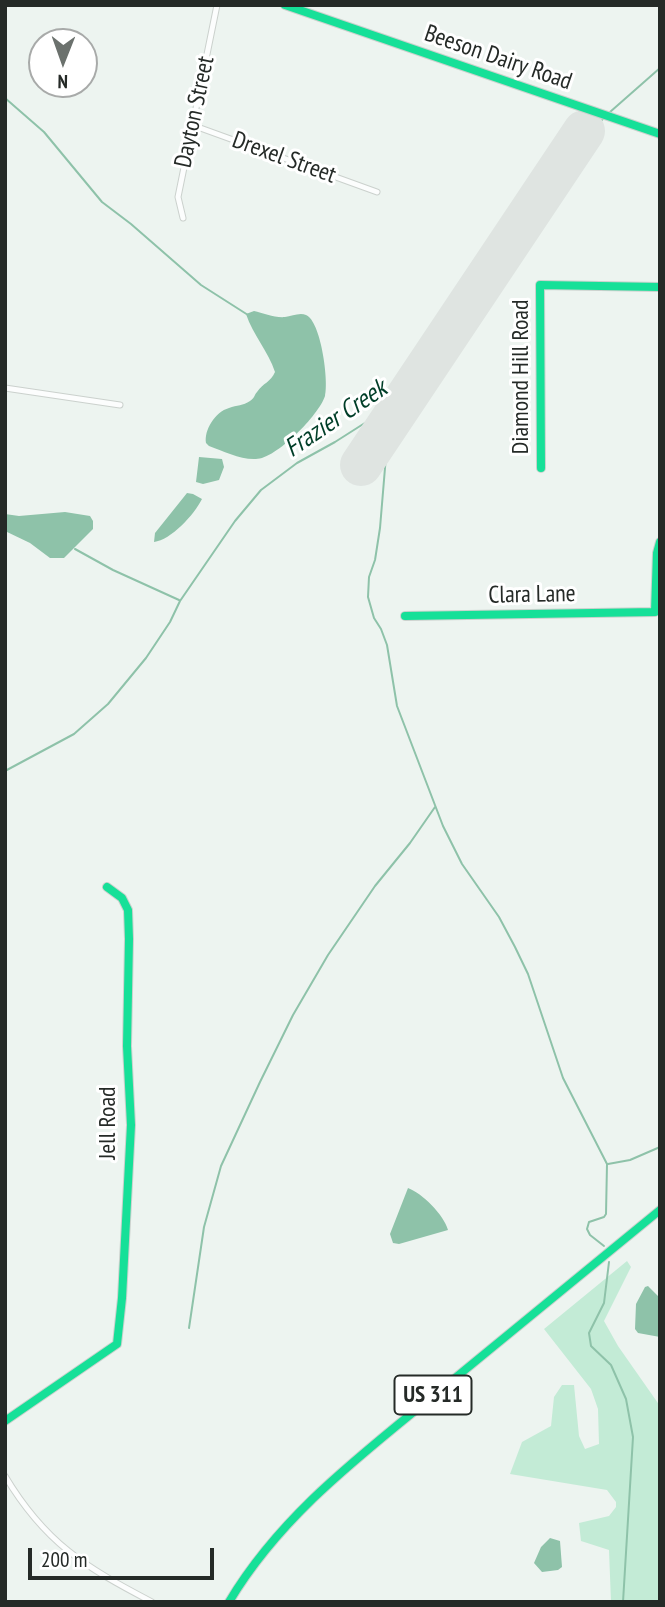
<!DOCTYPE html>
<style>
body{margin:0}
#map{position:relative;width:665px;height:1607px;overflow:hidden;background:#edf4f0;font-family:"PT Sans Narrow",sans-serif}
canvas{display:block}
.frame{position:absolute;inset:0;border:7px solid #252a27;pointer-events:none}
.north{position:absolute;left:28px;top:28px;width:70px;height:70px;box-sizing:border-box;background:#fff;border:2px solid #a8aaa9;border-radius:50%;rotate:181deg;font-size:19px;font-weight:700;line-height:28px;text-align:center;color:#252a27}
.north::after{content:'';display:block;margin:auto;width:24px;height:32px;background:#6b716d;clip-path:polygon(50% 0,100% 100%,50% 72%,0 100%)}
.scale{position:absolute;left:28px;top:1548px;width:186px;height:32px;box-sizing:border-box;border:4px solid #252a27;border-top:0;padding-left:9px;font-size:21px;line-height:24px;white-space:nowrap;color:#252a27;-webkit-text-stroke:5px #fff;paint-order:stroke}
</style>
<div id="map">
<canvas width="665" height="1607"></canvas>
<div class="frame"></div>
<div class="north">N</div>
<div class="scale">200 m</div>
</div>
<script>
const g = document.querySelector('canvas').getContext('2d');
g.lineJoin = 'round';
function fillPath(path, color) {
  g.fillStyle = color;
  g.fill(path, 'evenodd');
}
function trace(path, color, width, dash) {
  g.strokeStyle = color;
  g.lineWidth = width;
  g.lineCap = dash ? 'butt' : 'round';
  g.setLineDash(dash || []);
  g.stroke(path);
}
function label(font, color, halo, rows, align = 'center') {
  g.font = font + ' "PT Sans Narrow",sans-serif';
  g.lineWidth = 6;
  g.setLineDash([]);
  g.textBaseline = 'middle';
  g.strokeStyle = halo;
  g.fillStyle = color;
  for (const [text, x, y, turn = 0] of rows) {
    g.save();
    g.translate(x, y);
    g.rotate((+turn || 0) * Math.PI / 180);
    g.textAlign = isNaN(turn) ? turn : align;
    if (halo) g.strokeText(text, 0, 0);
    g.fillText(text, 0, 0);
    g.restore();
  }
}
const green = new Path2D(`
 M627 1261 631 1267 604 1321 618 1346 660 1406V1602H611L609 1550 581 1541 579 1523 609 1516 616 1507V1502L607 1490 510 1474 522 1442 551 1426 554 1397 562 1385H574L579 1436 585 1449 599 1444 598 1409 591 1389 544 1329Z`);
const water = new Path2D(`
 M254 311C263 313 275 318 285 317 292 316 300 312 306 315 321 321 329 381 325 396 319 415 276 459 256 459 241 460 223 451 209 446L206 443C204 430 215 412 229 408 237 405 243 406 250 401 256 396 253 397 257 392 263 383 271 382 275 372 268 351 253 335 246 314Z
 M199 457 222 459 224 467 219 480 203 484 196 482Z
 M187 493 193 494 202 499C194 515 171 540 154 542L155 533Z
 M65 512 90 516 93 521V529L64 558H50L30 543 5 531V514L19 516Z
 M408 1188C422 1193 444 1215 448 1230L399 1244 393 1243 390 1234Z
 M648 1286 660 1298V1337L638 1333 635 1329 636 1304 645 1287Z
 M550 1538 560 1541 562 1567 558 1570 542 1572 534 1563 541 1547Z`);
const stream = new Path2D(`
 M5 98 44 132 102 202 131 224 201 285 248 315
 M610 112 660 68
 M390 408 380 528 375 560 369 577 368 597 374 618 381 629 387 645 397 706 443 826 462 864 499 917 515 947 528 974 563 1078 607 1164 606 1214 604 1217 589 1222 587 1229 590 1235 604 1246
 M75 549 113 570 179 600
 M5 771 74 734 108 704 146 658 170 622 180 601 235 521 261 490 297 463 335 442 390 407 413 387 470 317 500 272 519 229 560 156 603 119
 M608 1164 630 1160 660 1147
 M609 1262 604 1303 589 1333 591 1346 611 1365 626 1399 633 1437 623 1602
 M189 1328 204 1227 221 1166 260 1082 293 1015 328 955 375 886 410 843 435 807`);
const runway = new Path2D(`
 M361 465 584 131`);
const street = new Path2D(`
 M192 125 377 192
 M183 218 178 197 217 5
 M5 388 120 405
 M5 1476C45 1543 85 1567 152 1602`);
const fast = new Path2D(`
 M285 5 660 134
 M541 468 540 285 660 287
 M405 616 655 612 657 553 660 542
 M5 1421 117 1344 122 1298 131 1125 127 1046 129 939 128 910 122 898 107 887
 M229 1602C281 1515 360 1456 438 1392 512 1332 586 1271 660 1210`);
const shields = [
 [433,1395,77]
];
const shieldNames = [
 ["US 311",433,1395]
];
const streetNames = [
 ["Beeson Dairy Road",498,58,19],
 ["Dayton Street",195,112,-78],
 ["Drexel Street",284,158,20],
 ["Diamond Hill Road",521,377,-90],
 ["Clara Lane",532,595,-1],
 ["Jell Road",108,1123,-90]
];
const waterNames = [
 ["Frazier Creek",336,419,-34]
];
fillPath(green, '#c3ebd6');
fillPath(water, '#8ec2a9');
trace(stream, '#8ec2a9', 2);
trace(runway, '#dfe4e1', 42);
trace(street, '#cbd1cd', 7);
trace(fast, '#cbd1cd', 10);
trace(street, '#fcfdfd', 5);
trace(fast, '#16e098', 8);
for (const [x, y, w] of shields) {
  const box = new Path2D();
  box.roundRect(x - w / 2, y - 19.5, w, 39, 5);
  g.fillStyle = '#fff';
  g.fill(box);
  trace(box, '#252a27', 2);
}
label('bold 23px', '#252a27', null, shieldNames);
label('24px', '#252a27', '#fff', streetNames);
label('italic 26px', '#003e28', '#fff', waterNames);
</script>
